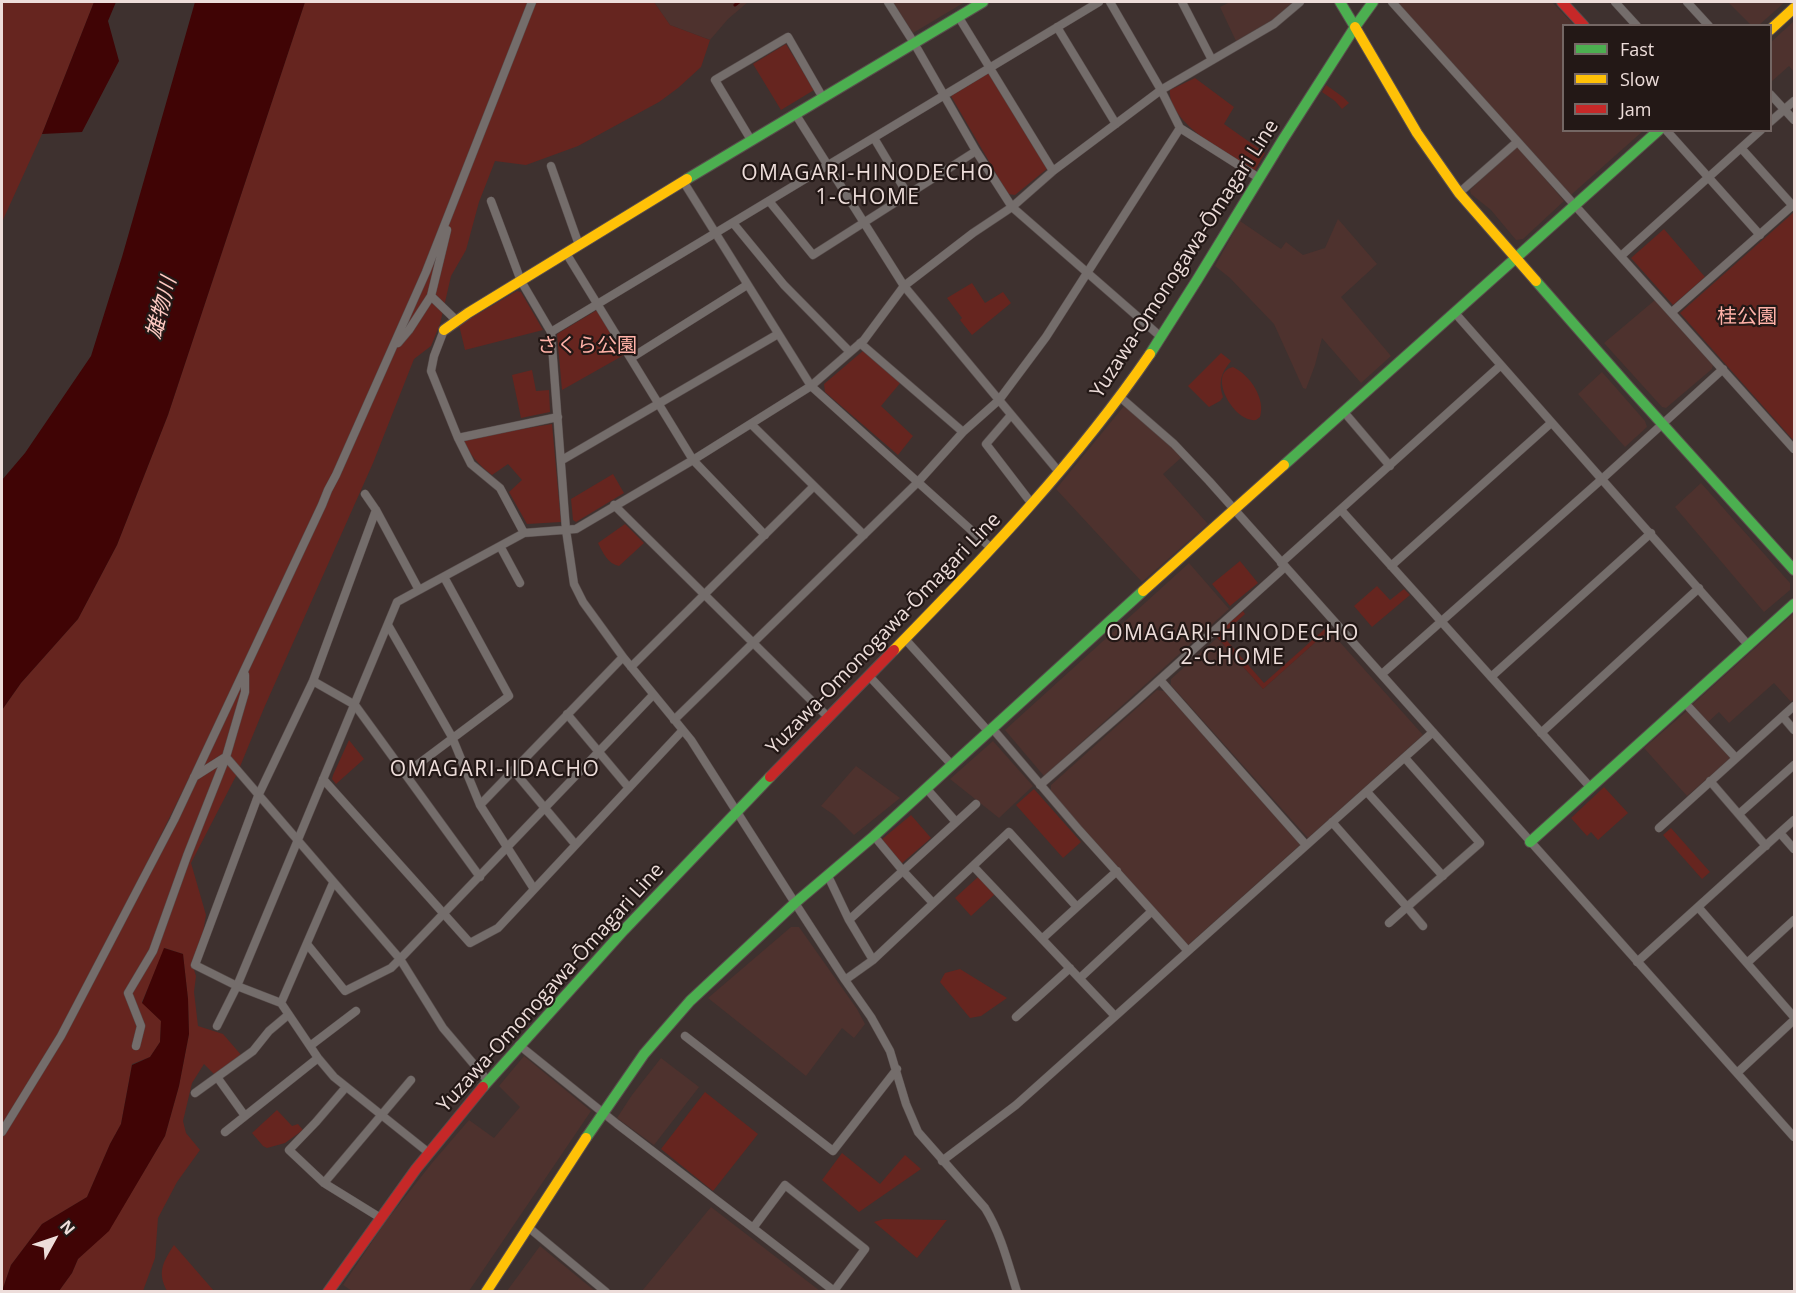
<!DOCTYPE html>
<meta charset="utf-8">
<style>
body{margin:0}
#map{position:relative;width:1796px;height:1293px;overflow:hidden;background:#3e312f;font-family:"Open Sans",sans-serif}
canvas{display:block}
.frame{position:absolute;inset:0;border:3px solid #edddda;pointer-events:none}
.legend{position:absolute;left:1562px;top:24px;width:210px;height:108px;box-sizing:border-box;background:#231816;border:2px solid #746764;margin:0;padding:8px 10px;list-style:none;font-size:18px;color:#edddda}
.legend li{display:flex;align-items:center;gap:12px;height:30px}
.legend b{width:30px;border:2px solid #746764}
.north{position:absolute;left:24px;top:1209px;width:60px;height:60px;-webkit-text-stroke:4px #231816;paint-order:stroke;rotate:50deg;font-size:16px;font-weight:700;line-height:24px;text-align:center;color:#edddda}
.north::after{content:'';display:block;margin:auto;width:21px;height:27px;background:#edddda;clip-path:polygon(50% 0,100% 100%,50% 72%,0 100%)}
</style>
<div id="map">
<canvas width="1796" height="1293"></canvas>
<div class="frame"></div>
<ul class="legend">
<li><b style="height:8px;background:#4caf50"></b>Fast</li>
<li><b style="height:8px;background:#ffc107"></b>Slow</li>
<li><b style="height:8px;background:#c62828"></b>Jam</li>
</ul>
<div class="north">N</div>
</div>
<script>
const g = document.querySelector('canvas').getContext('2d');
g.lineJoin = 'round';
function fillPath(path, color) {
  g.fillStyle = color;
  g.fill(path, 'evenodd');
}
function trace(path, color, width, dash) {
  g.strokeStyle = color;
  g.lineWidth = width;
  g.lineCap = dash ? 'butt' : 'round';
  g.setLineDash(dash || []);
  g.stroke(path);
}
function label(font, color, halo, rows, align = 'center') {
  g.font = font + ' "Open Sans","Noto Sans JP",sans-serif';
  g.lineWidth = 4.5;
  g.setLineDash([]);
  g.textBaseline = 'middle';
  g.strokeStyle = halo;
  g.fillStyle = color;
  for (const [text, x, y, turn = 0] of rows) {
    g.save();
    g.translate(x, y);
    g.rotate((+turn || 0) * Math.PI / 180);
    g.textAlign = isNaN(turn) ? turn : align;
    if (halo) g.strokeText(text, 0, 0);
    g.fillText(text, 0, 0);
    g.restore();
  }
}
const built = new Path2D(`
 M654 2H748L728 19 710 40 670 25Z
 M893 2H965L913 33Z
 M1230 2H1293L1274 19 1236 41 1220 7Z
 M1397 2H1552L1574 25 1564 26V130L1643 131 1571 195Z
 M1728 2H1785L1758 26 1751 25Z
 M1794 21V72L1789 66 1771 82V42Z
 M1515 148H1519L1564 201 1523 239 1516 240 1491 210 1471 194 1470 190Z
 M1338 219 1377 264 1341 297 1391 356 1361 383 1322 338 1315 365 1306 389 1303 388 1274 324 1230 278 1215 266 1240 221 1281 249 1286 242 1303 255 1325 248Z
 M1655 300 1713 365 1712 369 1666 408 1662 407 1604 343Z
 M1602 372 1645 421 1647 427 1625 447 1578 394Z
 M1124 406 1148 425 1182 457 1163 474 1208 524 1142 582 1056 489Z
 M1701 483 1790 583V590L1764 612 1675 507Z
 M1189 563 1229 609 1044 776 1005 730Z
 M1794 613V699L1791 702 1774 683 1729 723 1719 712 1707 723 1692 705Z
 M1329 630 1423 735 1308 838 1171 685V679L1217 638 1263 689Z
 M1157 690 1164 691 1301 844 1187 946 1051 793V785Z
 M1688 710 1731 758 1687 796 1644 748Z
 M993 741 1033 786 999 818 950 779Z
 M856 766 900 798 854 835 834 815 821 806Z
 M791 927H799L857 1009 865 1024 854 1038 842 1028 806 1076 708 998Z
 M524 1056 591 1111 469 1291H352L343 1285 386 1221 432 1163 469 1120 494 1138 520 1107 499 1086Z
 M661 1058 699 1087 654 1145 617 1118 632 1095Z
 M711 1207 820 1291H642Z
 M540 1246 595 1291H507Z`);
const green = new Path2D(`
 M2 2H94L42 134 2 222Z
 M305 2H654L670 25 710 40 701 67 678 88 659 102 578 146 526 165 495 161 479 202 466 250 451 276 440 324 431 346 414 359 373 463 264 708 237 774 191 863 206 915 203 932 192 963 196 976 194 992 198 1026 223 1034 242 1056 215 1075 204 1064 192 1083 183 1121 186 1133 200 1150 177 1182 158 1218 155 1258 143 1291H59L72 1273 78 1259 109 1230 165 1136 179 1086 189 1034 188 999 183 954 165 948 142 1002 161 1021 160 1042 150 1057 132 1064 121 1124 110 1144 87 1197 42 1224 11 1265 2 1291V1137L67 1032 159 854 205 760 199 758 68 1022 2 1130V710L21 683 78 619 117 545 168 415Z
 M786 44 814 90 781 110 753 64Z
 M990 72 1048 168 1015 195 1008 194 951 96Z
 M1195 78 1234 107 1224 124 1265 153 1254 172C1230 155 1167 123 1170 90Z
 M1326 85 1343 97 1349 103 1342 109 1335 101 1322 92Z
 M1793 213 1794 215V441L1680 313Z
 M1664 229 1705 277 1673 305 1631 258Z
 M972 283 985 303 1003 292 1011 303 972 335 960 320 962 318 947 298Z
 M517 291 521 292 543 330 465 350 459 325Z
 M597 310 624 355 562 390 557 334Z
 M864 350 901 382 881 406 913 436 898 455 825 392 824 384Z
 M1221 353 1231 361C1221 373 1218 382 1223 397L1220 401 1209 407 1188 386Z
 M1233 367C1250 375 1266 399 1260 417L1256 420C1234 423 1206 373 1233 367Z
 M532 370 536 391 549 390 550 412 521 418 512 375Z
 M552 424 561 522 527 524 509 492 522 480 508 464 492 475C477 463 471 456 462 439Z
 M613 474 624 493 576 522 573 520 571 499Z
 M625 524 644 543 619 566C608 564 603 553 598 543Z
 M1240 561 1258 583 1230 606 1212 584Z
 M1377 586 1390 600 1404 589 1410 595 1372 627 1354 606Z
 M1243 611 1245 614 1222 635 1264 683 1327 627 1329 630 1263 689 1215 635Z
 M349 740 364 759 336 784 332 779 333 775Z
 M1604 787 1628 813 1598 840 1591 832 1587 836 1571 818Z
 M1034 789 1081 842 1063 858 1016 805Z
 M911 815 931 838 901 864 881 840Z
 M1671 828 1710 872 1702 879 1663 835Z
 M979 876 995 894 971 916 955 898Z
 M960 969 1007 998 981 1016 970 1018 940 982 945 973Z
 M705 1092 758 1134 713 1191 661 1149Z
 M277 1110 292 1126 298 1124 303 1130 285 1143 267 1148 263 1146 252 1133Z
 M842 1153 880 1184 905 1155 921 1169 859 1212 822 1180Z
 M884 1219 947 1220 917 1258 874 1222Z
 M174 1245 214 1291H167C157 1272 163 1262 174 1245Z`);
const water = new Path2D(`
 M94 2H116L108 21 119 61 82 132 42 134Z
 M195 2H305L168 415 117 545 78 619 21 683 2 710V480L25 453 91 356 122 257Z
 M164 948 183 954 188 999 189 1034 179 1086 165 1136 109 1231 78 1259 72 1273 59 1291H2L11 1265 42 1224 87 1197 110 1144 121 1124 132 1065 150 1057 160 1042 161 1021 142 1003Z`);
const stream = new Path2D(`
 M735 5 739 2`);
const street = new Path2D(`
 M888 2 914 43 976 151 1012 207 1161 337
 M1110 2 1161 90 1180 128 1259 178
 M1182 2 1212 60
 M1392 2 1794 449
 M1615 2 1637 26
 M1687 2 1709 26
 M958 16 1053 171
 M1057 27 1116 124
 M1770 94 1794 120
 M796 115 904 286 1059 472
 M1770 122 1794 101
 M1666 130 1760 235
 M874 138 908 195
 M751 140 715 80 788 37 823 98
 M1741 148 1794 207
 M551 166 579 245
 M683 181 811 386 991 548
 M1459 193 1517 142
 M491 201 521 281 551 332 566 530 574 584 583 602 623 657 691 740 795 903 845 980 871 1017 890 1051 906 1104 918 1132 985 1208C1001 1234 1008 1263 1017 1292
 M769 201 813 255 976 151
 M733 223 784 285 850 352
 M566 253 693 460 765 535
 M1621 256 1761 130
 M431 296 457 321
 M1672 312 1793 205
 M1455 313 1749 646
 M444 330 434 356 431 371 458 438 471 464 500 488 524 533
 M551 332 1099 2
 M398 343 409 330 431 296 447 230
 M860 343 963 432
 M631 358 747 285
 M1120 397 1174 444 1209 481 1794 1137
 M1344 412 1390 466
 M1011 415 986 444 1032 504
 M751 424 864 535
 M458 438 558 417
 M562 460 778 334
 M365 494 376 510 419 590
 M614 505 828 717
 M376 510 313 681 258 796 195 965 237 986 281 1003 318 1058 334 1077 429 1153
 M1341 510 1591 788
 M500 546 520 583
 M1281 563 1501 365
 M1391 566 1551 423
 M388 625 452 737 480 805 534 889
 M905 639 988 731
 M631 667 814 486
 M1382 674 1602 479 1723 369
 M869 676 952 765
 M1491 677 1651 533
 M1160 680 1306 845
 M313 681 355 705 480 877
 M1685 703 1736 758
 M567 714 629 788
 M1783 717 1794 730
 M674 720 918 482 963 432 999 400 1046 337 1180 128
 M992 728 1079 830 1187 950
 M1541 733 1699 588
 M226 757 400 959 443 1028 488 1081
 M513 770 575 844
 M405 774 509 696 444 577
 M194 777 224 758
 M323 779 470 943 498 928 682 731
 M1710 781 1766 846
 M1040 785 1135 702 1285 567
 M926 788 956 822
 M1367 792 1443 876
 M480 805 623 657
 M1739 814 1794 765
 M1332 822 1407 907 1480 843 1405 758
 M1659 828 1794 706
 M1780 833 1794 849
 M874 836 903 871 933 903
 M973 866 1115 1016
 M828 876 849 920 873 960
 M1698 907 1794 1017
 M849 920 976 804
 M1389 923 1407 907 1423 926
 M1043 938 1077 907
 M307 944 345 991 391 968 400 959 653 695
 M1637 962 1794 820
 M1747 963 1794 920
 M1080 978 1152 911
 M845 980 873 960 1009 832 1077 907 1117 871
 M281 1003 333 883
 M1016 1017 1070 968
 M217 1026 237 986 397 602 524 533 576 529 693 460 811 386 864 340 904 286 973 233 1012 207 1053 171 1161 90 1274 24 1300 2
 M685 1036 833 1151 897 1069
 M519 1045 617 1124 753 1228 785 1185 865 1249 834 1291 753 1228
 M136 1046 141 1026 128 993 153 951 187 856 226 757 245 692V675
 M310 1046 356 1011
 M1737 1073 1794 1020
 M217 1077 245 1116
 M346 1087 316 1122 289 1150 324 1183 379 1217
 M195 1093 253 1051 269 1031 288 1015
 M2 1132 61 1036 174 820 322 505 328 490 336 475 426 272 532 2
 M225 1132 318 1058
 M942 1161 1016 1105 1433 732
 M324 1183 411 1080
 M528 1227 606 1292`);
const fast = new Path2D(`
 M1340 2 1355 27 1373 2
 M687 179 983 2
 M1536 281 1629 387 1794 570
 M1150 354 1197 280 1282 141 1355 27
 M1284 465 1659 130
 M1530 842 1794 604
 M483 1087 624 930 770 777
 M586 1138 644 1054 690 1001 795 903 874 836 1143 591`);
const slow = new Path2D(`
 M1355 27 1417 133 1459 193 1536 281
 M1770 30 1794 8
 M444 330 468 313 687 179
 M1143 591 1284 465
 M894 650C985 557 1076 462 1150 354
 M486 1292 586 1138`);
const jam = new Path2D(`
 M1562 2 1584 26
 M770 777 894 650
 M328 1292 416 1169 483 1087`);
const streetNames = [
 ["Yuzawa-Omonogawa-Ōmagari Line",1185,259,-57],
 ["Yuzawa-Omonogawa-Ōmagari Line",884,634,-46],
 ["Yuzawa-Omonogawa-Ōmagari Line",551,988,-48]
];
const parkNames = [
 ["桂公園",1747,317],
 ["さくら公園",587,346]
];
const neighbourhoodNames = [
 ["OMAGARI-HINODECHO",868,174],
 ["1-CHOME",868,198],
 ["OMAGARI-HINODECHO",1233,634],
 ["2-CHOME",1233,658],
 ["OMAGARI-IIDACHO",495,770]
];
const waterNames = [
 ["雄物川",162,308,-75]
];
fillPath(built, '#4e322e');
fillPath(green, '#66251f');
fillPath(water, '#400405');
trace(stream, '#400405', 3);
trace(street, '#584d4c', 9);
trace(fast, '#584d4c', 12);
trace(slow, '#584d4c', 12);
trace(jam, '#584d4c', 12);
trace(street, '#746d6b', 8);
trace(fast, '#4caf50', 10);
trace(slow, '#ffc107', 10);
trace(jam, '#c62828', 10);
label('20px', '#edddda', '#231816', streetNames);
label('20px', '#ffb2a8', '#231816', parkNames);
g.letterSpacing = '1.5px';
label('21px', '#edddda', '#231816', neighbourhoodNames);
g.letterSpacing = '0px';
label('italic 21px', '#ffcbc3', '#231816', waterNames);
</script>
